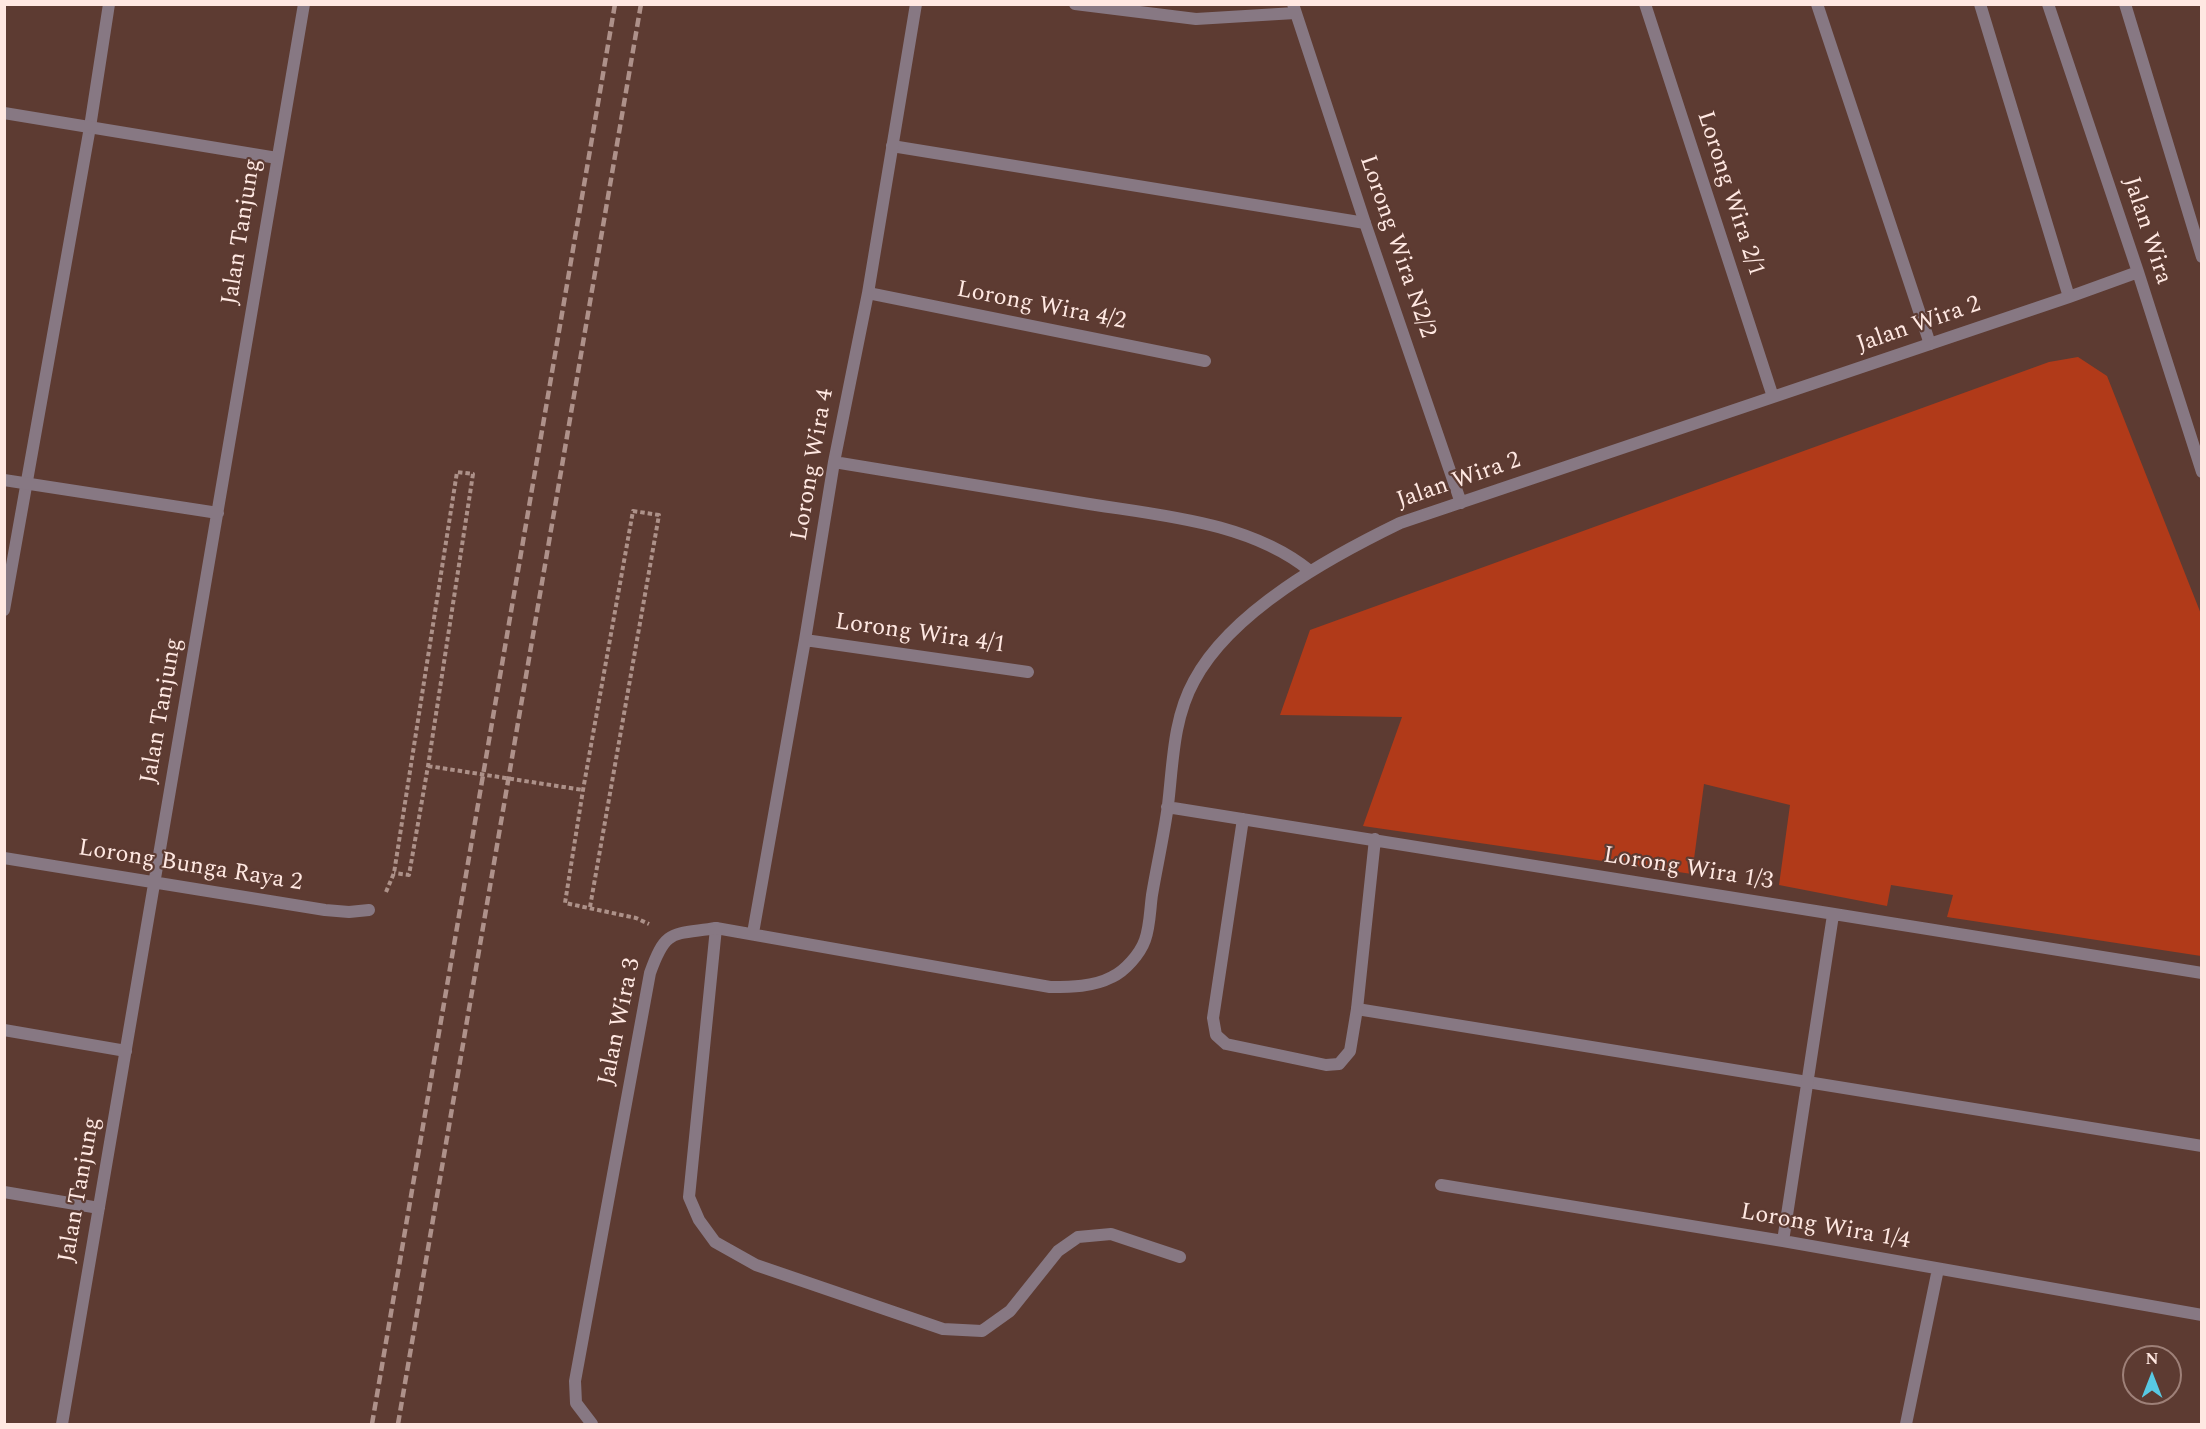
<!DOCTYPE html>
<style>
body{margin:0}
#map{position:relative;width:2206px;height:1429px;overflow:hidden;background:#5d3b32;font-family:Spectral,serif}
canvas{display:block}
.frame{position:absolute;inset:0;border:6px solid #ffe8e2;pointer-events:none}
.north{position:absolute;left:2122px;top:1345px;width:60px;height:60px;box-sizing:border-box;background:#5d3b32;border:2px solid #9e8078;border-radius:50%;rotate:0deg;font-size:16px;font-weight:700;line-height:24px;text-align:center;color:#ffe8e2}
.north::after{content:'';display:block;margin:auto;width:21px;height:27px;background:#58c9e3;clip-path:polygon(50% 0,100% 100%,50% 72%,0 100%)}
</style>
<div id="map">
<canvas width="2206" height="1429"></canvas>
<div class="frame"></div>
<div class="north">N</div>
</div>
<script>
const g = document.querySelector('canvas').getContext('2d');
g.lineJoin = 'round';
function fillPath(path, color) {
  g.fillStyle = color;
  g.fill(path, 'evenodd');
}
function trace(path, color, width, dash) {
  g.strokeStyle = color;
  g.lineWidth = width;
  g.lineCap = dash ? 'butt' : 'round';
  g.setLineDash(dash || []);
  g.stroke(path);
}
function label(font, color, halo, rows, align = 'center') {
  g.font = font + ' Spectral,serif';
  g.lineWidth = 4.5;
  g.setLineDash([]);
  g.textBaseline = 'middle';
  g.strokeStyle = halo;
  g.fillStyle = color;
  for (const [text, x, y, turn = 0] of rows) {
    g.save();
    g.translate(x, y);
    g.rotate((+turn || 0) * Math.PI / 180);
    g.textAlign = isNaN(turn) ? turn : align;
    if (halo) g.strokeText(text, 0, 0);
    g.fillText(text, 0, 0);
    g.restore();
  }
}
const green = new Path2D(`
 M2078 357 2107 376 2201 614V956L1947 917 1953 895 1891 885 1887 906 1779 885 1790 805 1704 784 1692 874 1363 826 1402 717 1280 715 1310 630 2049 362Z`);
const path = new Path2D(`
 M428 766 583 790
 M386 892 394 873 457 472 473 474 428 766 409 875 394 873
 M590 907 659 515 633 511 583 790 565 903 636 918 649 924`);
const service = new Path2D(`
 M1817 4 1930 344
 M892 146 1365 223
 M4 610 90 127 109 4
 M716 928 689 1197 699 1220 715 1242 756 1265 943 1329 982 1331 1010 1311 1058 1251 1078 1237 1111 1234 1180 1257
 M1357 1009 2202 1146
 M4 1030 126 1051`);
const minor = new Path2D(`
 M1075 4 1196 19 1295 13
 M1293 4 1365 223 1461 503
 M1645 4 1773 397
 M1980 4 2069 297
 M2048 4 2138 272 2202 472
 M2125 4 2202 257
 M4 113 277 158
 M868 293 1205 361
 M834 462C915 475 996 488 1077 502 1153 515 1248 520 1310 571
 M4 480 218 513
 M805 640 1028 672
 M1167 807 2202 973
 M1243 819 1213 1018 1216 1035 1226 1044 1326 1065 1339 1064 1350 1051 1357 1009 1375 839
 M4 858 325 910 349 912 369 910
 M753 933 805 640 834 462 868 293 916 4
 M1441 1185 1783 1241 2202 1315
 M4 1192 99 1208
 M1783 1241 1833 915
 M62 1424 304 4
 M592 1424 576 1403 575 1381 650 973C666 928 672 935 716 928L1050 987C1071 987 1093 987 1112 977 1125 971 1140 954 1145 940 1150 926 1150 909 1152 895 1157 865 1164 835 1168 805 1173 763 1173 719 1194 681 1231 611 1330 557 1400 523L2069 297 2138 272
 M1906 1424 1938 1269`);
const rail = new Path2D(`
 M372 1424 615 4
 M398 1424 641 4`);
const streetNames = [
 ["Lorong Wira 2/1",1729,194,72],
 ["Jalan Wira",2146,231,72],
 ["Jalan Tanjung",243,232,-81],
 ["Lorong Wira N2/2",1396,247,71],
 ["Lorong Wira 4/2",1041,307,11],
 ["Jalan Wira 2",1919,326,-19],
 ["Lorong Wira 4",814,465,-80],
 ["Jalan Wira 2",1459,482,-19],
 ["Lorong Wira 4/1",920,635,8],
 ["Jalan Tanjung",163,711,-80],
 ["Lorong Bunga Raya 2",190,867,9],
 ["Lorong Wira 1/3",1688,870,9],
 ["Jalan Wira 3",621,1022,-78],
 ["Jalan Tanjung",81,1190,-80],
 ["Lorong Wira 1/4",1825,1228,10]
];
fillPath(green, '#b13a19');
trace(path, '#ad9189', 4, [4.5, 3]);
trace(service, '#877883', 12);
trace(minor, '#877883', 12);
trace(rail, '#ae918a', 4.5, [9, 4.5]);
label('24px', '#ffe8e2', '#5d3b32', streetNames);
</script>
